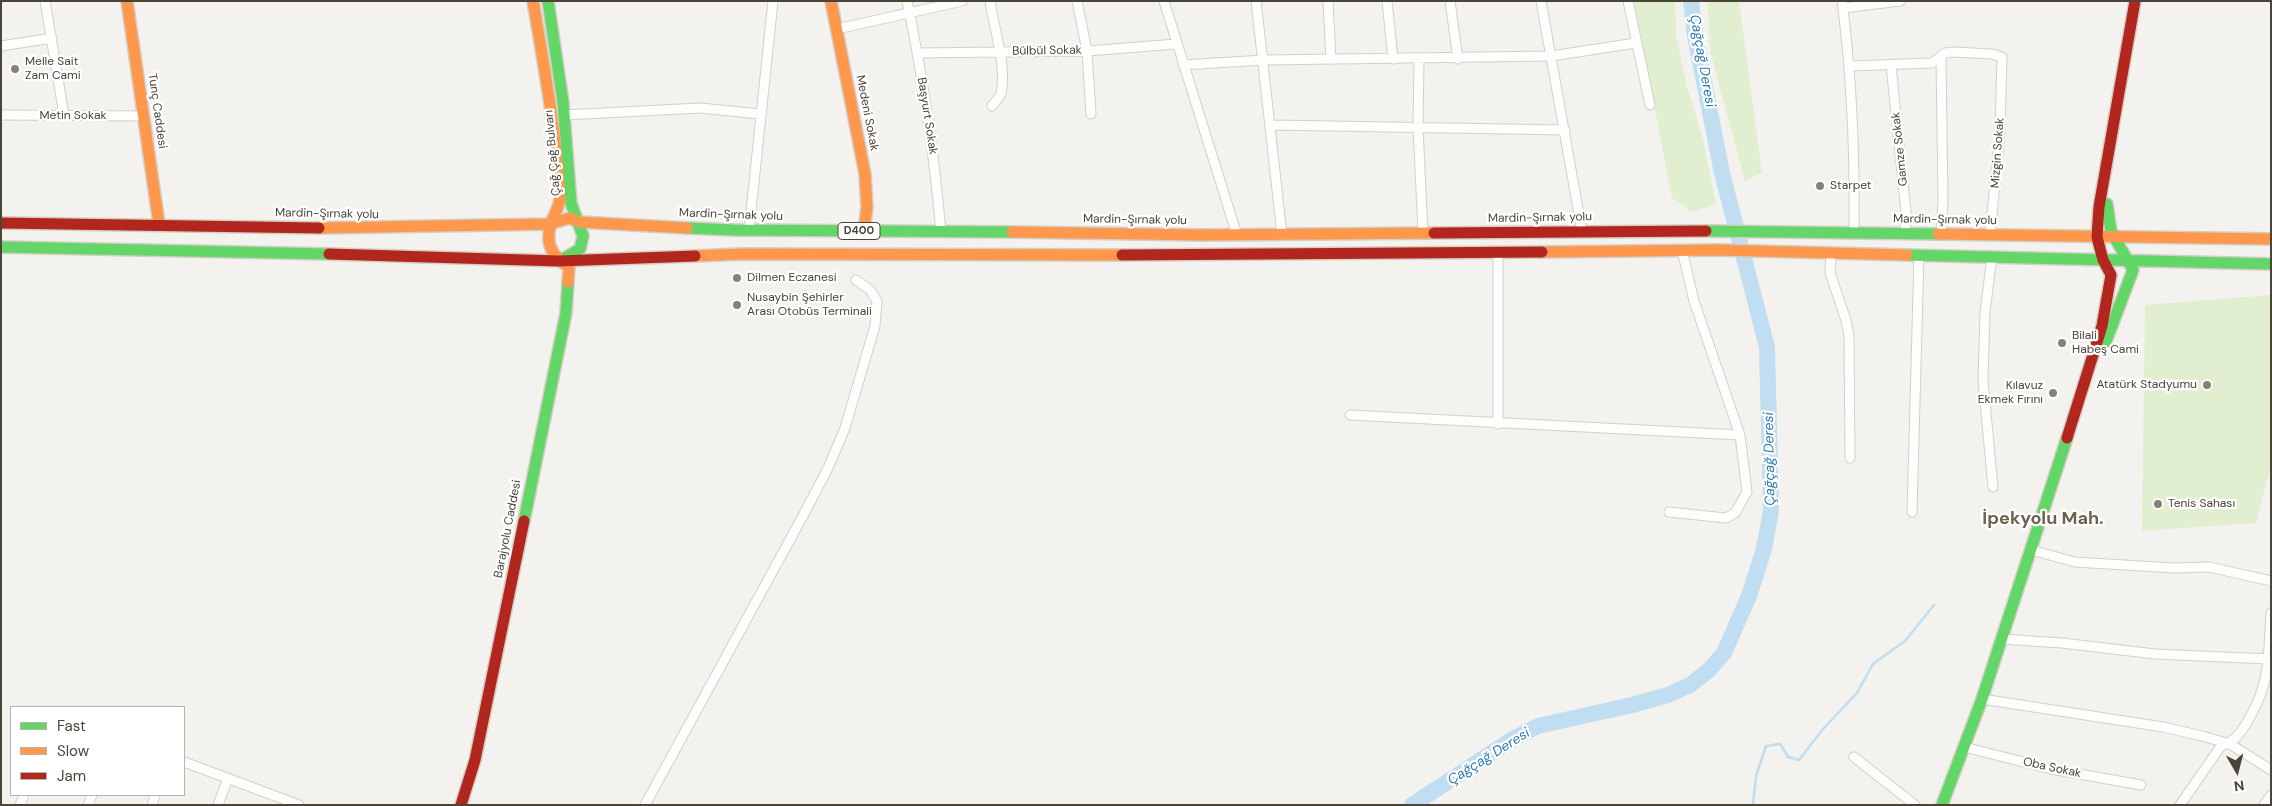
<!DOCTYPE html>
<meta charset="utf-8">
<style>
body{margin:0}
#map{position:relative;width:2272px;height:806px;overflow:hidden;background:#f4f2ee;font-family:"DM Sans",sans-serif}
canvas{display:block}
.frame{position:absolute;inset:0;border:2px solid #4b4439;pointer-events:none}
.legend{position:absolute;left:10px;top:706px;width:175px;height:90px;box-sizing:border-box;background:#fff;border:1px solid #b7b4b0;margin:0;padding:6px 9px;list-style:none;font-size:15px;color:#4b4439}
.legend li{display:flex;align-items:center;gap:10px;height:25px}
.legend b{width:25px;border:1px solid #b7b4b0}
.north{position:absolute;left:2212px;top:746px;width:50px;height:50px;-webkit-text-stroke:4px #fff;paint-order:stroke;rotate:172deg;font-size:14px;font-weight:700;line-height:20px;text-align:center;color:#4b4439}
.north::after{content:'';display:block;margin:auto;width:18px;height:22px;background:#4b4439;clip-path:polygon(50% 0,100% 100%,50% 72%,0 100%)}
</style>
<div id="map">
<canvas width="2272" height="806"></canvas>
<div class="frame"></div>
<ul class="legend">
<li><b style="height:6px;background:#63d668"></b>Fast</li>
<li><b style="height:6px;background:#ff974d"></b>Slow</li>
<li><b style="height:6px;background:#b3261e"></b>Jam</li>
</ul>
<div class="north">N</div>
</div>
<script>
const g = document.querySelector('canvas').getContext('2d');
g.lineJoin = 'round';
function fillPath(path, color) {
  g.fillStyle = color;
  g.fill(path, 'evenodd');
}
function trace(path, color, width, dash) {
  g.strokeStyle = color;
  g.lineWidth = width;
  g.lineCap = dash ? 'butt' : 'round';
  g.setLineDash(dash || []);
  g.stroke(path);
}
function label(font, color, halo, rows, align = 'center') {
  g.font = font + ' "DM Sans",sans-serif';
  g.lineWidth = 4.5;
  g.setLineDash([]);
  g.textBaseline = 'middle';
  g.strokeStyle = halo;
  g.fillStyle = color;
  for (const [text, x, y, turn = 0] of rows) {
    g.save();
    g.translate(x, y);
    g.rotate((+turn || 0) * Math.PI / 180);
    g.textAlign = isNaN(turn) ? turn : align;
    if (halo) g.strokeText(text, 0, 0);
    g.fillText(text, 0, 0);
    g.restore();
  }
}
const green = new Path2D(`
 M1634 1H1675L1676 34 1686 83 1703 139 1716 204 1692 212 1672 198Z
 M1708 1H1739L1762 173 1745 181 1710 51Z
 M2271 295V465L2256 523 2142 531 2145 305Z`);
const stream = new Path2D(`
 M1753 805 1756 776 1766 746 1780 744 1788 757 1799 760 1823 729 1857 693 1873 664 1905 641 1934 605`);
const river = new Path2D(`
 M1412 805 1513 739 1538 726 1632 705 1668 695 1690 685 1708 671 1724 653 1749 596 1764 549 1771 511 1767 347 1722 173 1695 36 1691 1`);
const street = new Path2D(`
 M45 1 64 115
 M907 1C923 77 934 154 941 232
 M990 1C994 29 1007 66 1001 94 999 98 995 102 992 106
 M1077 1 1087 51 1091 114
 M1164 1 1237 235
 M1256 1 1282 235
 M1328 1 1331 60
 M1387 1 1393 59
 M1450 1 1458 59
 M1541 1 1582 231
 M1628 1 1650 105
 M1842 1C1852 78 1855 154 1854 232
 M1843 8 1900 1
 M837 29 962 1
 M1 46 52 38
 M917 53 1087 51 1176 44
 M1941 58 1943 200 1941 233
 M1419 59 1418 127 1423 233
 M1183 65 1264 60 1551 56 1636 43
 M1891 65 1906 212 1905 233
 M1850 66 1932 63 1945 53 1952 52 1992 54 2002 57 2000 132 1990 234
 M1 115 144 116
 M564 115 700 108 760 114
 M1271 125 1565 130
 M749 230 773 1
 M1831 254 1830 273 1846 320 1849 336 1850 458
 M1992 257 1985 312 1983 381 1993 487
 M1350 415 1740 435
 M1498 424V253
 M1669 512 1726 518 1735 513 1747 492 1740 435 1694 301 1682 250
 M1912 512 1919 256
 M2031 550 2075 562 2174 568 2209 567 2271 581
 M2001 639 2062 643 2155 654 2269 659
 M1982 699 2163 727 2202 736 2230 744 2271 770
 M1964 747 2051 769 2141 785
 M1854 757 1915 805
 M184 762 299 805
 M20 805 24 795
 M88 805 92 795
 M152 805 155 795
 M218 805 228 778
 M645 805 804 514 828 468 845 428 875 326 877 301 870 290 856 280
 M2180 805 2221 746C2233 743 2240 734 2246 724 2271 684 2268 657 2271 613
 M2264 805 2271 795`);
const fast = new Path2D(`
 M548 1 563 102 571 203 583 236 580 249 561 260
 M687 228 734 230 1012 232
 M1706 231 1938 234
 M1 247 329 254
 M1907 255 2271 264
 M2105 344 2133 270 2111 231 2107 204
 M524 521 566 313 568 282
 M1942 805 1982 699 2067 438`);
const slow = new Path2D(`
 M127 1 159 224
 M533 1C544 66 556 131 560 198 560 210 547 221 549 241 550 252 560 262 569 267L568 282
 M831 1 865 174 867 207 864 231
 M319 228 549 224 570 218 579 222 687 228
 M1012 232 1203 235 1434 233
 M1938 234 2271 239
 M1542 252 1719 250 1907 255
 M695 256 742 254 1122 255`);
const jam = new Path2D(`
 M1 223 319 228
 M1434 233 1706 231
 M329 254 559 261 695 256
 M1122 255 1542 252
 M2067 438 2102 326 2111 275 2103 260 2097 237 2099 207 2135 1
 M461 805 475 760 524 521`);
const markers = [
 [15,69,5,"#868178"],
 [1820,186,5,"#868178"],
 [737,278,5,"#868178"],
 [737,305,5,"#868178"],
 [2062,343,5,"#868178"],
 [2207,385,5,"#868178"],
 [2053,393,5,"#868178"],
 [2158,504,5,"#868178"]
];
const shields = [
 [859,231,42]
];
const shieldNames = [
 ["D400",859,231]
];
const streetNames = [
 ["Bülbül Sokak",1047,51,-1],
 ["Tunç Caddesi",157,111,82],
 ["Medeni Sokak",867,113,79],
 ["Metin Sokak",73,116],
 ["Başyurt Sokak",927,116,81],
 ["Gamze Sokak",1900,149,-96],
 ["Çağ Çağ Bulvarı",553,153,-95],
 ["Mizgin Sokak",1998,153,-86],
 ["Mardin-Şırnak yolu",327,214,1],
 ["Mardin-Şırnak yolu",731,215,2],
 ["Mardin-Şırnak yolu",1540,218,-1],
 ["Mardin-Şırnak yolu",1135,220,1],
 ["Mardin-Şırnak yolu",1945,220,1],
 ["Barajyolu Caddesi",508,529,-79],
 ["Oba Sokak",2052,768,12]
];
const poiNames = [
 ["Melle Sait",25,62],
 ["Zam Cami",25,76],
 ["Starpet",1830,186],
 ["Dilmen Eczanesi",747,278],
 ["Nusaybin Şehirler",747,298],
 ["Arası Otobüs Terminali",747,312],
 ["Bilali",2072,336],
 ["Habeş Cami",2072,350],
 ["Atatürk Stadyumu",2197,385,"right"],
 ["Kılavuz",2043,386,"right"],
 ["Ekmek Fırını",2043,400,"right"],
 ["Tenis Sahası",2168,504]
];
const waterNames = [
 ["Çağçağ Deresi",1702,61,80],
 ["Çağçağ Deresi",1770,459,-91],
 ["Çağçağ Deresi",1489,757,-32]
];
const districtNames = [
 ["İpekyolu Mah.",2043,519]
];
fillPath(green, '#e1eecf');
trace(stream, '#c0ddf1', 2.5);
trace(river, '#c0ddf1', 16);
trace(street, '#d2d0cb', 11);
trace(fast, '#d3cfc5', 14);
trace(slow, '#d3cfc5', 14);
trace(jam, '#d3cfc5', 14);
trace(street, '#fdfdfc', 9);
trace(fast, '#63d668', 11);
trace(slow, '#ff974d', 11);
trace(jam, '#b3261e', 11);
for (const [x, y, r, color] of markers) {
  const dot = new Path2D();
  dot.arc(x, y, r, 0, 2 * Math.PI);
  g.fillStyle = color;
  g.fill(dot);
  trace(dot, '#fff', 2);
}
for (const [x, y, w] of shields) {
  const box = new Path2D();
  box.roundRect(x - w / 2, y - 8.5, w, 17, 4);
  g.fillStyle = '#fff';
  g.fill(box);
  trace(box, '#4b4439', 1);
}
label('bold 11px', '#4b4439', null, shieldNames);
label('12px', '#4b4439', '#fff', streetNames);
label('12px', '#4b4439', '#fff', poiNames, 'left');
label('italic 14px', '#2e7ab2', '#fff', waterNames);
label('bold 18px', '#6e6250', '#fff', districtNames);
</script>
